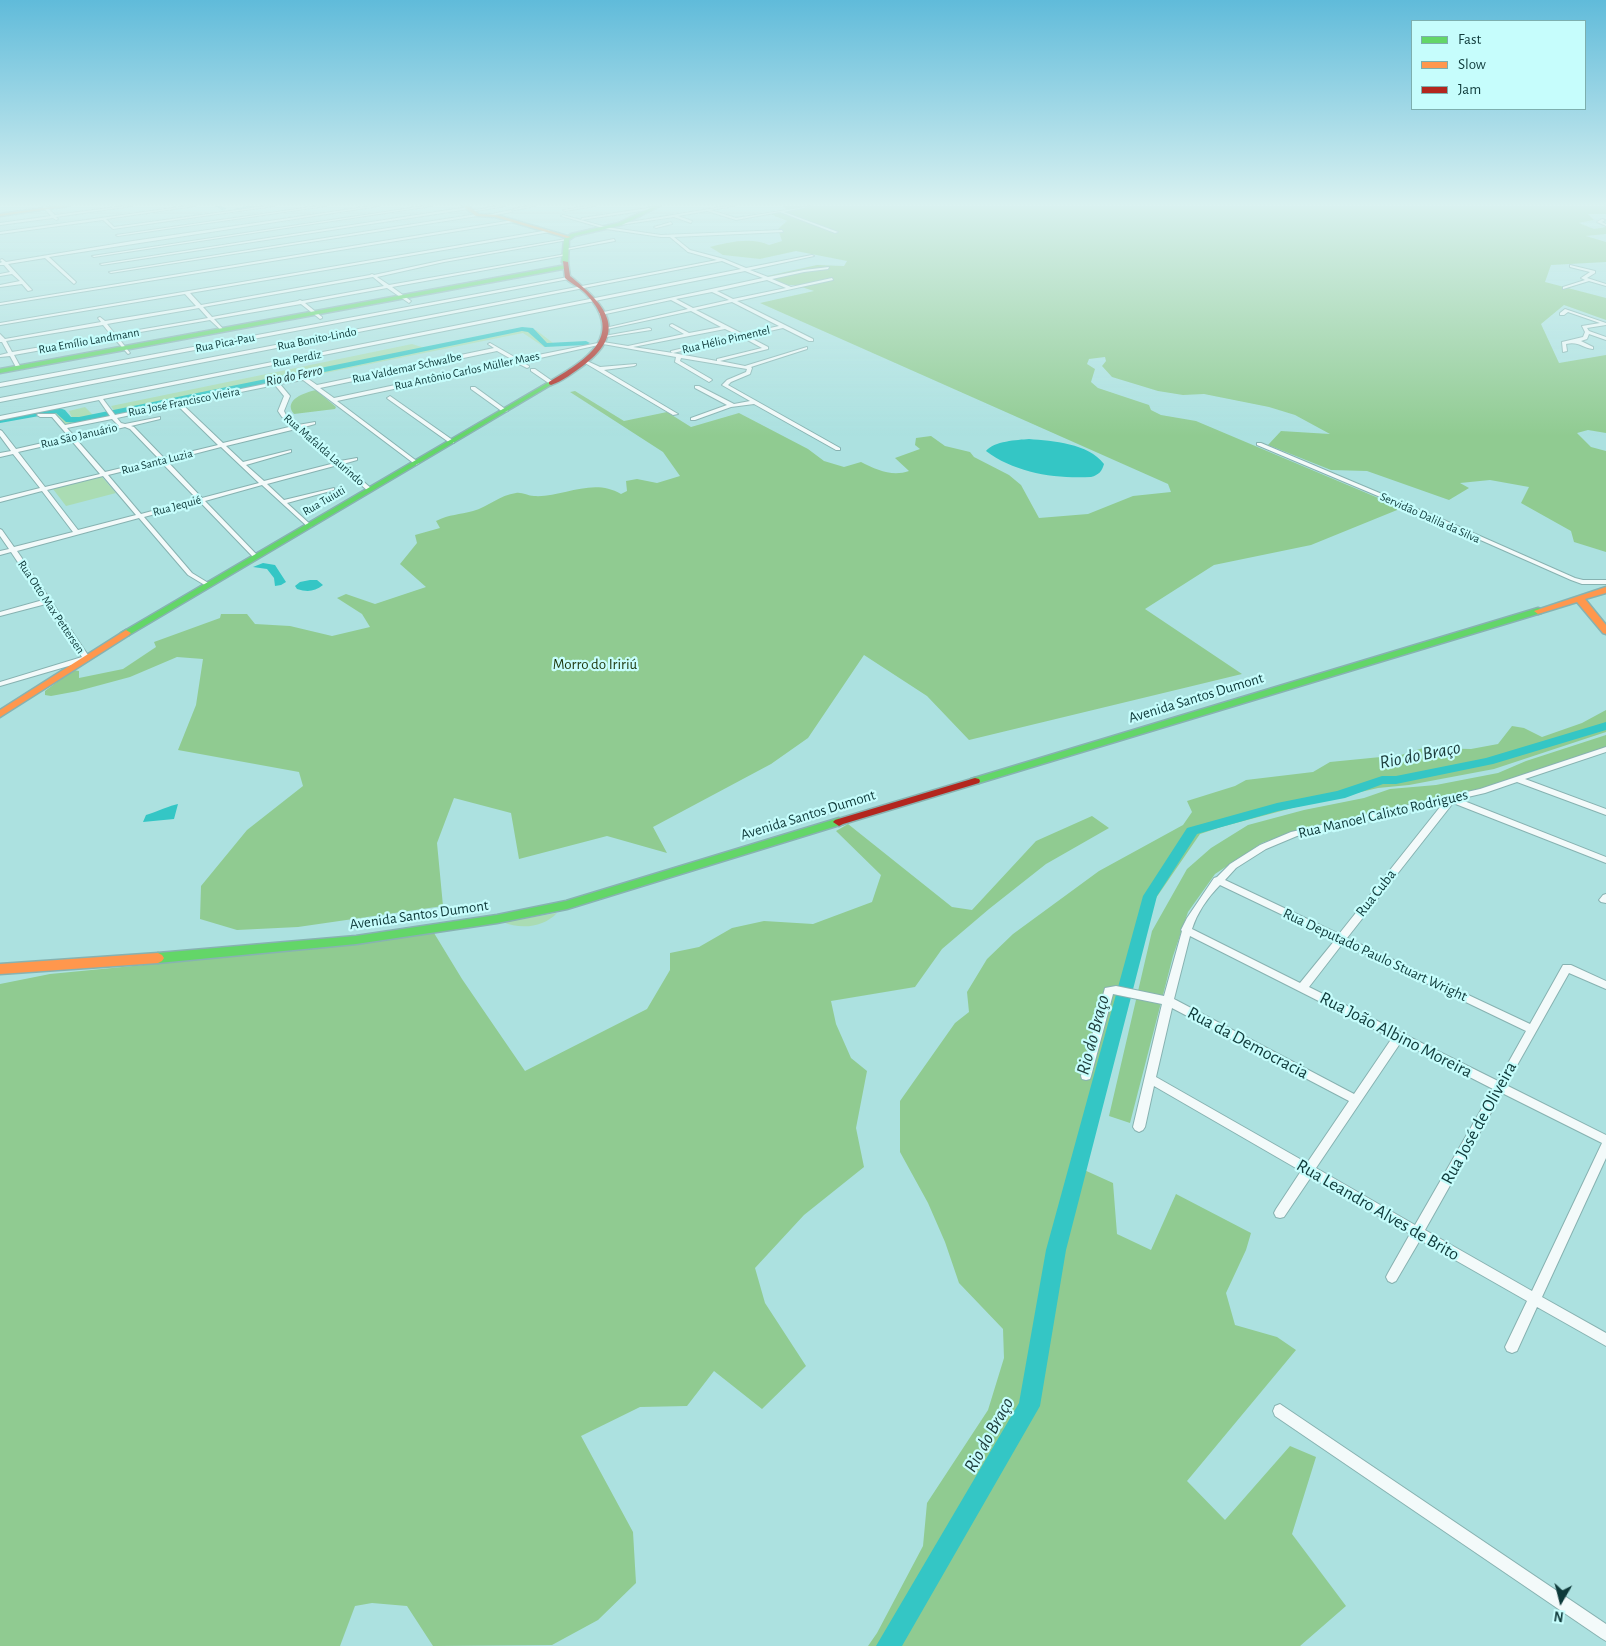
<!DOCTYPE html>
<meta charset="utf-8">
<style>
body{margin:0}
#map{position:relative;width:1606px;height:1646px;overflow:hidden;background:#ace1e0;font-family:"Alegreya Sans",sans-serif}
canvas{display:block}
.legend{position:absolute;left:1411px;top:20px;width:175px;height:90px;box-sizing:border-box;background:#c6fdfc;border:1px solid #7dafae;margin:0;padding:6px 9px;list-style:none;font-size:15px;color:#0f3a3a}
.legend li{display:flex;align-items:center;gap:10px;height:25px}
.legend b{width:25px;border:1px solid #7dafae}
.north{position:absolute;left:1536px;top:1576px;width:50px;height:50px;-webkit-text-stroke:4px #c6fdfc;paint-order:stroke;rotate:188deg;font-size:14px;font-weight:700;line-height:20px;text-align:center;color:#0f3a3a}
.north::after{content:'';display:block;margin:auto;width:18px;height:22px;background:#0f3a3a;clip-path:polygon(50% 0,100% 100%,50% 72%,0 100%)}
</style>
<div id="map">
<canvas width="1606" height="1646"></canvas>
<ul class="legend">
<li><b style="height:6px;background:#63d668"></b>Fast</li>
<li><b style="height:6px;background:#ff974d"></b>Slow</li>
<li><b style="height:6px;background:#b3261e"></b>Jam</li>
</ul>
<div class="north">N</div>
</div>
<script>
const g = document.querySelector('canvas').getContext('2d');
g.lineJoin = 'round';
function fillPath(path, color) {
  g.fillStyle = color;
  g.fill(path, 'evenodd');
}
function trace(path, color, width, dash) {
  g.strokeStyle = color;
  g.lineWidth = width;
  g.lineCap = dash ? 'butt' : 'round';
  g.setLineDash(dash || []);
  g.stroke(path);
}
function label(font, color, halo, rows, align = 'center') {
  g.font = font + ' "Alegreya Sans",sans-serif';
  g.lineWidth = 4.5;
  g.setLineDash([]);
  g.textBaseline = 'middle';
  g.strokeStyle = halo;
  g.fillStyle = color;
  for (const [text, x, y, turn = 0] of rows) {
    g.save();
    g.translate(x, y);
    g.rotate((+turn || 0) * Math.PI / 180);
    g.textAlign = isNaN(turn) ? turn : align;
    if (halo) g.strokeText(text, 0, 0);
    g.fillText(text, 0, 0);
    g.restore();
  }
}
const green = new Path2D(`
 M526 328 536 330 553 343H592L544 347 523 333 118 415 116 414 111 406 412 344 425 348Z
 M85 407 93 415 81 418 107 413 109 416 69 425 62 423 56 414 50 413 0 422V419L59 408 73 420 69 411Z
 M102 477 116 493 66 506 53 489Z
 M557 913C544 927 521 930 503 922Z`);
const forest = new Path2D(`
 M783 206H1606V214H1588L1594 220 1579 223 1594 229 1606 227V234L1586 236 1606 242V262L1551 265 1545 282 1606 298V320L1564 305 1541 324 1559 363 1606 355V433L1588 430 1577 433 1591 447 1606 451V552L1574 542 1571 531 1521 503 1529 487 1490 480 1460 483 1469 488 1449 500 1367 471 1331 470 1268 445 1281 431 1330 434 1295 415 1269 407 1204 394 1183 395 1158 391 1112 377 1102 366 1106 361 1105 357 1089 359 1087 364 1095 369 1091 382 1098 388 1149 405 1151 410 1161 415 1196 421 1402 508 1311 545 1214 565 1145 609 1242 674 969 740 927 696 864 655 808 738 771 764 653 827 667 853 607 836 519 859 511 813 454 798 437 843 443 906 298 927 237 930 200 919 201 886 247 830 303 786 299 772 178 750 196 705 203 659 177 657 130 677 78 691 51 696 45 695V691L73 670 79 671V678L123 669 156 647 154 642 220 618 221 614H247L255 624 290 626 332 636 370 627 362 614 337 598 346 594 375 604 426 587 400 564 417 543 415 535 440 528 436 521C450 514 459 515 473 511 488 507 500 495 516 493 522 492 528 496 534 496 562 498 592 477 621 494L627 491 626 481 637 479 657 483 680 476 663 452 570 392 575 391 624 421 667 412 691 427 739 413 808 449 824 461 844 467 861 462C877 470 892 477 909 471L895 458 920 449 915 445 916 438 931 436 945 446 970 452 974 457 1009 475 1021 485 1039 518 1088 514 1133 496 1171 492 1168 484 760 303 814 291 795 285H784L767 276 817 265 844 266 847 261 796 251 760 259 723 255 710 247C728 242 752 237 769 245L782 241 778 229 787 221 770 214 788 211Z
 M316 390 336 407 335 409 294 414C282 400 306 392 316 390Z
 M1606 710V732L1494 769 1409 785 1378 788 1296 807 1221 827 1200 834 1156 898 1137 960 1102 1099 1082 1169 1113 1183 1117 1234 1151 1250 1176 1194 1251 1233 1246 1250 1226 1293 1235 1325 1277 1337 1296 1350 1187 1481 1225 1520 1290 1446 1316 1457 1292 1534 1346 1606 1300 1646H868L877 1633 923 1546 927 1503 988 1410 1004 1358 1003 1329 959 1283 945 1242 928 1203 900 1152V1101L955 1023 969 1012 967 992 987 959 1013 934 1099 871 1183 825 1192 812 1187 801 1235 786 1246 780 1313 772 1330 762 1401 755 1423 748 1471 749 1498 744 1512 726 1524 728 1542 737 1582 723Z
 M1606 735V747L1496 785 1301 829 1262 843 1215 874 1188 912 1173 956 1130 1123 1109 1116 1152 931 1187 869 1211 848 1248 825 1304 810 1364 798 1390 789 1436 785 1498 773 1526 761Z
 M1092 816 1109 828 1046 864 989 909 942 949 915 987 831 1001 836 1024 851 1058 867 1071 856 1128 864 1167 804 1215 755 1268 765 1303 806 1366 762 1409 714 1371 687 1406 640 1407 581 1436 633 1532 636 1583 598 1620 552 1645 433 1646 407 1606 372 1603 355 1606 340 1646H0V984L50 974 247 955 434 933 462 979 525 1071 647 1009 670 970V953L699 947 732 928 764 921 813 924 872 902 881 875 836 831 848 824 952 907 972 910 1036 841Z`);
const water = new Path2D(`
 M1029 439C1053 441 1088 443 1104 464 1102 471 1099 475 1091 477 1056 479 1015 473 986 451 994 441 1017 440 1029 439Z
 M263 563 275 565 286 582 281 585 275 586 274 578 267 569 253 567Z
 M310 580H317L323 585C314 592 307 592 297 589L295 586 300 582Z
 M178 804 174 819 143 822 146 815C156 812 171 805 178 804Z`);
const river = new Path2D(`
 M215 206H222L227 209 222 210Z
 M247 206H261L236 211 233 209Z
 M522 327 533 328 547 343 586 341 590 343 586 345 545 347 528 332 522 331 79 423 66 422 56 413 0 423V417L57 407 65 410 71 417H79Z
 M1606 722V730L1493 764 1396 784H1383L1345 798 1278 811 1197 834 1157 896 1066 1250 1040 1406 902 1646H876L1019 1403 1046 1250 1143 896 1187 828 1277 803 1337 791 1382 776H1396L1486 758Z`);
const street = new Path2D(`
 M42 206H46L55 215 124 206H132L56 217 58 219 56 220 53 218 0 225V223L51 216Z
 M187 206H195L106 219 114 227 266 206H274L113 229 103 220 0 234V232Z
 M318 206H326L118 236 116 235Z
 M371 206H379L49 257 76 282 74 284 45 258 8 264 32 290 28 291 22 284 0 287V285L20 281 12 274 0 276V274L10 272 4 265H0V263L2 262 0 260 2 259 6 262 133 241Z
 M424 206H432L94 257 92 256Z
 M498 206H505L471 212 469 211Z
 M528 206H535L515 210 513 209Z
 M587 206H595L565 211 563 210Z
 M727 206H734L711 210 736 218 812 206 784 212 838 232 835 233 780 212 736 220 707 211 678 216 692 221 691 223 674 217 620 225 618 224Z
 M468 207 469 209 102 265 100 264Z
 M654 207 655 209 581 220 606 227 661 235 782 230 783 232 674 237 690 250 724 259 746 268 812 255 814 256 750 270 768 277 804 270 829 267 828 269 804 272 772 279 791 287 832 278 833 280 737 301 813 339V341H809L783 328 747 336 768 347V349L720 361 745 366 807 347V349L751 367 752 368 750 374 731 382 728 385 840 448V450H836L754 404 731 407 695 420H691V418L727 405 695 388V386H699L734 404 750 401 722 385 727 380 746 372 747 369 681 358 680 361 711 379 712 380 709 382 675 362 676 357 603 344 522 362 529 366V367L527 368 517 363 337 401 418 462 419 463 416 465 303 380 280 384 290 396 284 411 286 415 298 425 315 422V424L301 428 340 461 357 458V460L343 464 372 489V491H368L338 465 267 484 284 500 334 488V490L287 503 311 525 312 526 309 528 262 485 205 501 258 556 259 557 256 559 254 558 200 502 144 517 192 573 210 584V586L208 587 188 575 139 518 17 551 90 658 89 660 0 686V682L82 657 46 604 0 616V612L43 600 11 552 0 555V551L9 549 0 536V529L2 530 14 547 73 532 42 491 0 502V498L40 488 13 454 0 457V453L11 451 0 436V430L2 431 16 449 69 437 52 417H40L37 415 38 414H55L65 425 110 416 99 400 0 420V416L741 269 722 261 0 402V398L717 260 688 252 670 237H661L606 229 561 216 563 215 581 220 582 218ZM745 271 763 278 599 313 601 315 671 300 688 309 605 328 607 329 691 311 721 327 689 333 672 324 670 325V326L684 334 628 346 603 342 518 359 490 343 488 344 494 348 317 385 304 376 115 415 103 399ZM767 280 786 288 733 299 717 291ZM712 292 729 300 693 308 676 299ZM732 302 779 326 743 334 696 310ZM725 329 738 335 671 351V352L673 353 633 347ZM742 337 762 348 717 359V361L673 353ZM497 351 513 360 334 398 320 388ZM275 385 284 396 278 411 282 417 293 426 223 443 182 404ZM177 405 218 445 164 458 134 427 131 426 160 419V417L125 424 121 423 117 418ZM112 419 119 426 74 436 67 428ZM125 427 130 429 159 459 105 472 76 439ZM296 429 335 463 264 481 246 465 291 452V450L243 462 226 446ZM71 440 100 474 45 487 18 452ZM221 447 259 483 202 498 167 461ZM161 462 197 499 141 514 108 475ZM103 476 136 515 78 530 47 490Z
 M511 210 512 212 489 216 487 215Z
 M477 214 478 216 111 273 109 272Z
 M1602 219 1605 220 1602 222 1606 224V226L1597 222Z
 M513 220 514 222 0 305V303Z
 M671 222 672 224 656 228 654 227Z
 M549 230 550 232 190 293 201 305 370 275 372 274 374 275 444 260 566 239 568 240 444 262 377 277 389 285 566 254 568 255 392 287 411 301 409 303 387 288 305 303 322 317V318L320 319 301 304 214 319 224 330 222 331 210 320 117 336 130 353 128 354 113 337 14 355 21 368 19 369H17L10 356 0 357V355L8 353 2 342H0V334L5 339 101 322 98 318 100 317 105 321 196 306 185 294 0 325V323ZM373 277 384 286 302 301 300 300 298 301 212 317 203 307ZM199 308 208 318 115 334 107 324ZM103 325 111 335 12 352 6 341Z
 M614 239 615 241 566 250 564 249Z
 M1570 265 1595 271V273L1587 278 1606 284V286L1589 281 1563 289V287L1585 280 1581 278 1590 272 1570 267Z
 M568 277 569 279 0 387V383Z
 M1565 309 1606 323V325L1587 328 1589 331 1606 337V340L1589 334 1587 339 1581 341 1593 347V349C1582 348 1579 341 1566 344L1567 351 1563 352 1562 342 1583 337 1585 332 1582 326 1600 323 1568 312 1564 315H1560V313Z
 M649 328 651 329V330L606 337 604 336Z
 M587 361 600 367 636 364V365L634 366 604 370 678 414 673 415 585 363V362Z
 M531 369H535L555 383 550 384 531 371Z
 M471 387H475L508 411 503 412 471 389Z
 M390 396 454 441V443H450L388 399 387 398Z
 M1257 443H1261L1446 521 1575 578 1583 580H1606V584H1582L1571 580 1442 523 1257 445Z
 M1606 747V752L1525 779 1606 809V815L1517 782 1485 793 1459 799 1606 857V863L1453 803 1347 938 1530 1024 1563 965H1571L1606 981V989L1569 973 1506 1085 1606 1135V1158L1542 1297 1606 1333V1346L1537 1307 1517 1351 1512 1353 1507 1351 1505 1347 1527 1301 1420 1240 1396 1281 1392 1283 1388 1281 1386 1277 1388 1273 1410 1234 1311 1177 1284 1217 1280 1218 1276 1217 1274 1213 1276 1209 1301 1171 1154 1086 1145 1127 1143 1130 1139 1132 1135 1130 1133 1127 1162 1004 1113 994 1091 1076 1090 1079 1086 1080 1082 1079 1081 1076 1105 988 1116 986 1164 996 1182 931 1181 930 1187 918 1214 878 1217 877 1230 864 1260 845 1291 832 1480 789ZM1444 802 1339 934 1225 880 1236 868 1266 849 1297 836ZM1220 885 1335 940 1300 983 1192 929C1197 913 1208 897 1220 885ZM1190 936 1392 1038 1354 1094 1174 999ZM1343 943 1526 1031 1498 1081 1309 987ZM1172 1008 1349 1101 1307 1163 1156 1077ZM1401 1042 1493 1089 1415 1225 1316 1168ZM1502 1093 1602 1143 1532 1291 1425 1230Z
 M1606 894V903L1601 902 1599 900 1603 895Z
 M1280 1404 1606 1624V1641L1601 1638 1275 1416 1273 1411 1275 1406Z`);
const fast = new Path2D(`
 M655 206H660L622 225 575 236 569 240 568 262 565 264 562 262 564 239 571 234 618 223Z
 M566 265 568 268 0 373V369Z
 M549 382 554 383 129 635H123L121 633Z
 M1538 608 1541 609V613L979 783H971L970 781 971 779Z
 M839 818 845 822 843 824 567 909 497 923 356 944 158 963 154 961 152 958 154 955 158 953 356 936 497 915 566 901Z`);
const slow = new Path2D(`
 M58 206H69L0 216V214Z
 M463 206H468L479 214 497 215 571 237 567 238 495 217 476 216Z
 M1606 587V593L1585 599 1606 625V634L1603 633 1577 602 1538 614 1534 611Z
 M126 630 131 633 129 635 0 717V710Z
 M158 953 162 955 164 958 162 961 158 963 0 974V964Z`);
const jam = new Path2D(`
 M563 261 568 262 570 276C604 304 630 330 584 365 574 372 563 381 551 385L549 384V382C584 361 626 337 587 295 581 288 572 284 565 278Z
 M975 778 979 779 980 781 979 783 843 824 839 826 833 822 835 820Z`);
const farStreetnames = [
 ["Rua Bonito-Lindo",317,339,-11],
 ["Rua Hélio Pimentel",726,340,-13],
 ["Rua Emílio Landmann",89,341,-10],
 ["Rua Pica-Pau",225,343,-11],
 ["Rua Perdiz",297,359,-11],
 ["Rua Valdemar Schwalbe",407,368,-12],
 ["Rua Antônio Carlos Müller Maes",467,371,-12],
 ["Rua José Francisco Vieira",184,402,-11],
 ["Rua São Januário",79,436,-13],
 ["Rua Mafalda Laurindo",324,450,41],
 ["Rua Santa Luzia",157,462,-14],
 ["Rua Tuiuti",324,501,-30],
 ["Rua Jequié",177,506,-15],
 ["Servidão Dalila da Silva",1430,518,24],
 ["Rua Otto Max Pettersen",51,607,56]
];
const farWaternames = [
 ["Rio do Ferro",294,376,-12]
];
const parkNames = [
 ["Morro do Iririú",595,664]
];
const streetNames = [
 ["Avenida Santos Dumont",1196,698,-17],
 ["Rua Manoel Calixto Rodrigues",1383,814,-13],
 ["Avenida Santos Dumont",808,815,-17],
 ["Rua Cuba",1376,893,-52],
 ["Avenida Santos Dumont",419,915,-8],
 ["Rua Deputado Paulo Stuart Wright",1375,955,25]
];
const nearStreetnames = [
 ["Rua João Albino Moreira",1396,1035,27],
 ["Rua da Democracia",1248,1043,28],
 ["Rua José de Oliveira",1479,1123,-61],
 ["Rua Leandro Alves de Brito",1378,1210,30]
];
const nearWaternames = [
 ["Rio do Braço",1420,755,-11],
 ["Rio do Braço",1093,1035,-75],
 ["Rio do Braço",989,1435,-61]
];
fillPath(green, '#aadcb3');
fillPath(forest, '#90cb91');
fillPath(water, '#34c6c5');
fillPath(river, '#34c6c5');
trace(street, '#87b2b1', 2);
trace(fast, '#87b2b1', 3);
trace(slow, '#87b2b1', 3);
trace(jam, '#87b2b1', 3);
fillPath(street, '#f3fafa');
fillPath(fast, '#63d668');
fillPath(slow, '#ff974d');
fillPath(jam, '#b3261e');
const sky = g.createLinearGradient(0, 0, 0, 436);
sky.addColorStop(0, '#60bbda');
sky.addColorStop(0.47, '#daf2f1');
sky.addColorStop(1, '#daf2f100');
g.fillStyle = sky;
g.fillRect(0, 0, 1606, 436);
label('12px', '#0f3a3a', '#c6fdfc', farStreetnames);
label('italic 14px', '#1c3b3a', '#c6fdfc', farWaternames);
label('15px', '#1c350b', '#c6fdfc', parkNames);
label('15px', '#0f3a3a', '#c6fdfc', streetNames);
label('18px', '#0f3a3a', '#c6fdfc', nearStreetnames);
label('italic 19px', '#1c3b3a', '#c6fdfc', nearWaternames);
</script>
